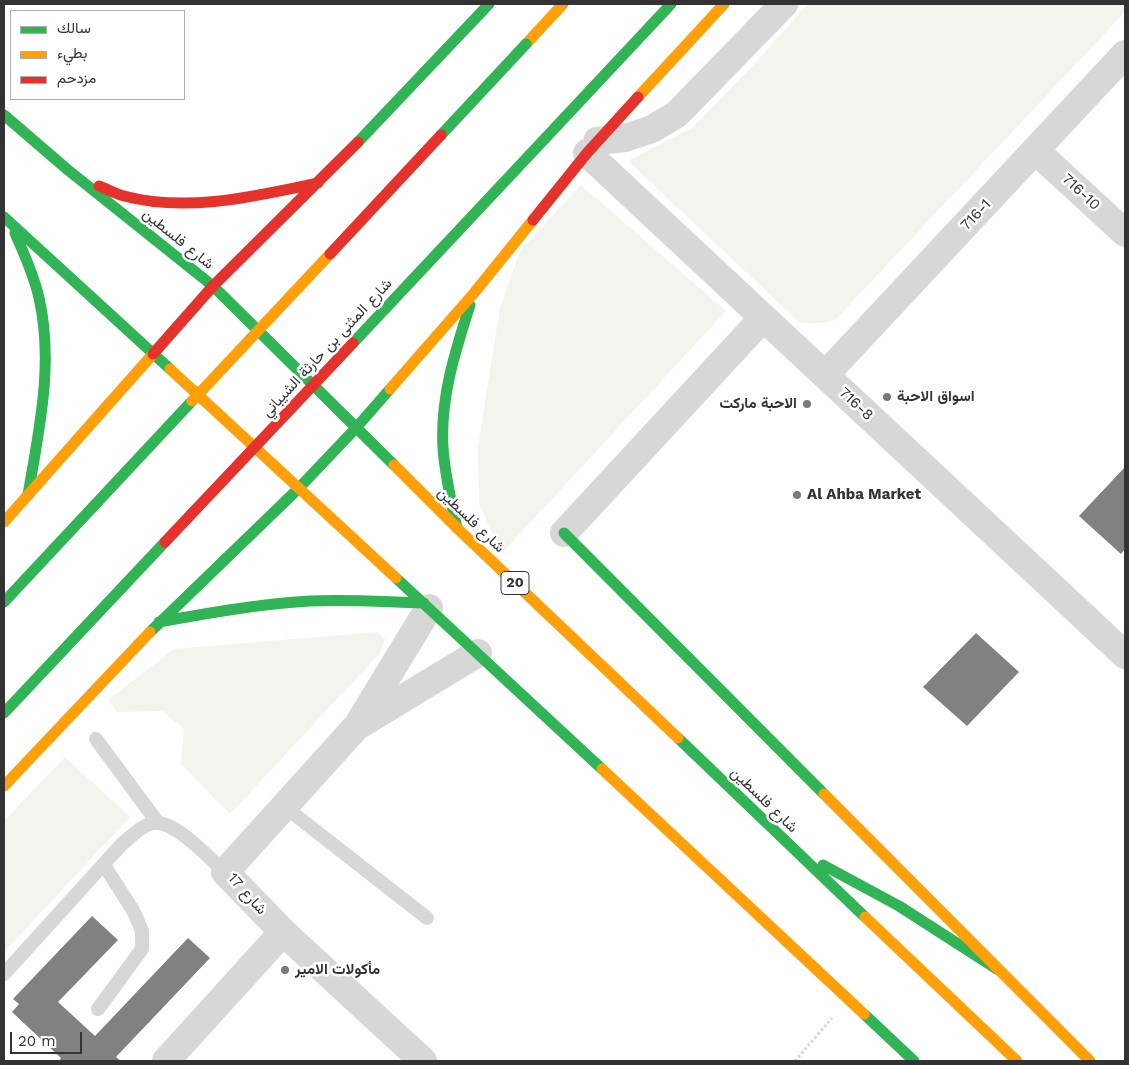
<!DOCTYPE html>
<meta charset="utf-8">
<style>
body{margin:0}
#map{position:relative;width:1129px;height:1065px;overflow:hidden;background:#fff;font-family:"Work Sans",Vazirmatn,sans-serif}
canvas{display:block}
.frame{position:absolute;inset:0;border:5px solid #333;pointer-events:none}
.legend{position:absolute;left:10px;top:10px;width:175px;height:90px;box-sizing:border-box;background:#fff;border:1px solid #adadad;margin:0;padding:6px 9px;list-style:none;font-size:15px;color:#333}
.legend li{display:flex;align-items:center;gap:10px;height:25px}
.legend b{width:25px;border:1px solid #adadad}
.scale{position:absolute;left:10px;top:1032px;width:72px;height:22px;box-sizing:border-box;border:2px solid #333;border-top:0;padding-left:6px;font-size:15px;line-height:18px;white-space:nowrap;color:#333;-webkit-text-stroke:4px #fff;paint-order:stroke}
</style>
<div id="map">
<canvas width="1129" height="1065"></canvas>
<div class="frame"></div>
<ul class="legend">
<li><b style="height:6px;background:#30b455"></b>سالك</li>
<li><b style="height:6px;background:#ff9f0a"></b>بطيء</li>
<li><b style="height:6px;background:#e5322d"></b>مزدحم</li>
</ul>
<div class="scale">20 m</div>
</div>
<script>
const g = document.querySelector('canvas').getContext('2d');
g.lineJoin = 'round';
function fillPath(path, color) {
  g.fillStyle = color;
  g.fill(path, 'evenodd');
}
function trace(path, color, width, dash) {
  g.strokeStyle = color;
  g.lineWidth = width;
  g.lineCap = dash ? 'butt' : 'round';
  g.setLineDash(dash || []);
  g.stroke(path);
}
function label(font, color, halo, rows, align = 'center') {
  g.font = font + ' "Work Sans",Vazirmatn,sans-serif';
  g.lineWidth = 5;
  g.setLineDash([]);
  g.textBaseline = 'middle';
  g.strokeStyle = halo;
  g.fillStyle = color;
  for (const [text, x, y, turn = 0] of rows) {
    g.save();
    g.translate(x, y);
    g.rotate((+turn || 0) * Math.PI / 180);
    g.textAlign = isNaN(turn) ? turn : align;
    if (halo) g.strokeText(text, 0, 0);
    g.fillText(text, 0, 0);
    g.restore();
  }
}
const green = new Path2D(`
 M808 4H1125V12L835 320C822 324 812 324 799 322L628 161 692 128 747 72Z
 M581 185 726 311 502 553 479 504 478 447 500 308 520 251Z
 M378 632 385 639 380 653 230 814 181 764 184 729 162 711 117 712 108 700 174 649Z
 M65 757 130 817 4 952V821Z`);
const building = new Path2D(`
 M1125 467V549L1121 554 1079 516Z
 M976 633 1019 672 967 726 923 687Z
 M92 916 118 940 58 1002 95 1036 188 938 210 958 116 1057 121 1061H59L61 1058 12 1012 19 1004 13 999Z`);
const path = new Path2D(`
 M795 1061 832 1018`);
const lane = new Path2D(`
 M96 739 158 823
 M285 807 427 918
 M4 974 121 845C131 837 140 826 153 823 174 819 209 858 225 872
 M98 1009 142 949V931L134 912 104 865`);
const street = new Path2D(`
 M597 141 625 138 652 129 677 114 784 4
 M1036 151 1125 233
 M587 153 1125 655
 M825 375 1125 54
 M564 533 763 318
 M361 724 478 653
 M283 932 423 1061
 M166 1061 283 932 225 872 357 726 429 608`);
const fast = new Path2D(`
 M583 98 671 4
 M4 115 68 170 213 286 394 465
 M358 142 489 4
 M4 217 170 369
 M15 233C24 254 34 275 39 298 54 363 39 430 28 495
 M457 528C451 502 445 475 443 448 440 398 455 352 470 305
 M564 533 824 794
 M396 578 602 769
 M159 622C209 613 259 604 310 601 348 599 386 602 424 603
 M150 632 299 488 355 429 390 389
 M678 738 865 917
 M823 865 899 906 997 969
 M864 1014 914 1061`);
const slow = new Path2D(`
 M526 44 563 4
 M638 97 724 4
 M170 369 396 578
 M390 389 474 293 533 220
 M394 465 457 528 678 738
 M4 522 153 354
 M602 769 864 1014
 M4 786 150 632
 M824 794 1090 1061
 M865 917 1017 1061`);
const jam = new Path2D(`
 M99 186C107 189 116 194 124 196 187 213 256 196 318 183
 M533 220 587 153 638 97
 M153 354 213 286 358 142`);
const fastBridge = new Path2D(`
 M441 135 526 44
 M353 343 583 98
 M4 602 192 401
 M4 713 165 542`);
const slowBridge = new Path2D(`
 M192 401 330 254`);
const jamBridge = new Path2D(`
 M330 254 441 135
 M165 542 353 343`);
const markers = [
 [887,397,5,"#7a7a7a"],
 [807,404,5,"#7a7a7a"],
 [797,495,5,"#7a7a7a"],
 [285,970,5,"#7a7a7a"]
];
const shields = [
 [515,583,28]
];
const shieldNames = [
 ["20",515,583]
];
const streetNames = [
 ["716-10",1081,192,43],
 ["716-1",976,215,-47],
 ["شارع فلسطين",178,239,39],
 ["شارع المثنى بن حارثة الشيباني",327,348,-47],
 ["716-8",856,404,43],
 ["شارع فلسطين",471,520,44],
 ["شارع فلسطين",764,800,44],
 ["شارع 17",247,894,48]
];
const poiNames = [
 ["اسواق الاحبة",897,397],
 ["الاحبة ماركت",797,404,"right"],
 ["Al Ahba Market",807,495],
 ["مأكولات الامير",295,970]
];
fillPath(green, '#f1f5ed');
fillPath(building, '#818181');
trace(path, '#d6d6d6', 3, [2.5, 2.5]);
trace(lane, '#d7d7d7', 14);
trace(street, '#d7d7d7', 28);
trace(fast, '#30b455', 11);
trace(slow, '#ff9f0a', 11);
trace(jam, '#e5322d', 11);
trace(fastBridge, '#30b455', 11);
trace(slowBridge, '#ff9f0a', 11);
trace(jamBridge, '#e5322d', 11);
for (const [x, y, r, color] of markers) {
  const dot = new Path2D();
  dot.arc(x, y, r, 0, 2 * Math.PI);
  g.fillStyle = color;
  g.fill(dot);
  trace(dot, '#fff', 2);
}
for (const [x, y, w] of shields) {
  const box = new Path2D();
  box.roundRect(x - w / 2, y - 11.5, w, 23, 4);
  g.fillStyle = '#fff';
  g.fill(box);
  trace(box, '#333', 1);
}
label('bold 14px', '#333', null, shieldNames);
label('15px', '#333', '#fff', streetNames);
label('bold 15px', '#333', '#fff', poiNames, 'left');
</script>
